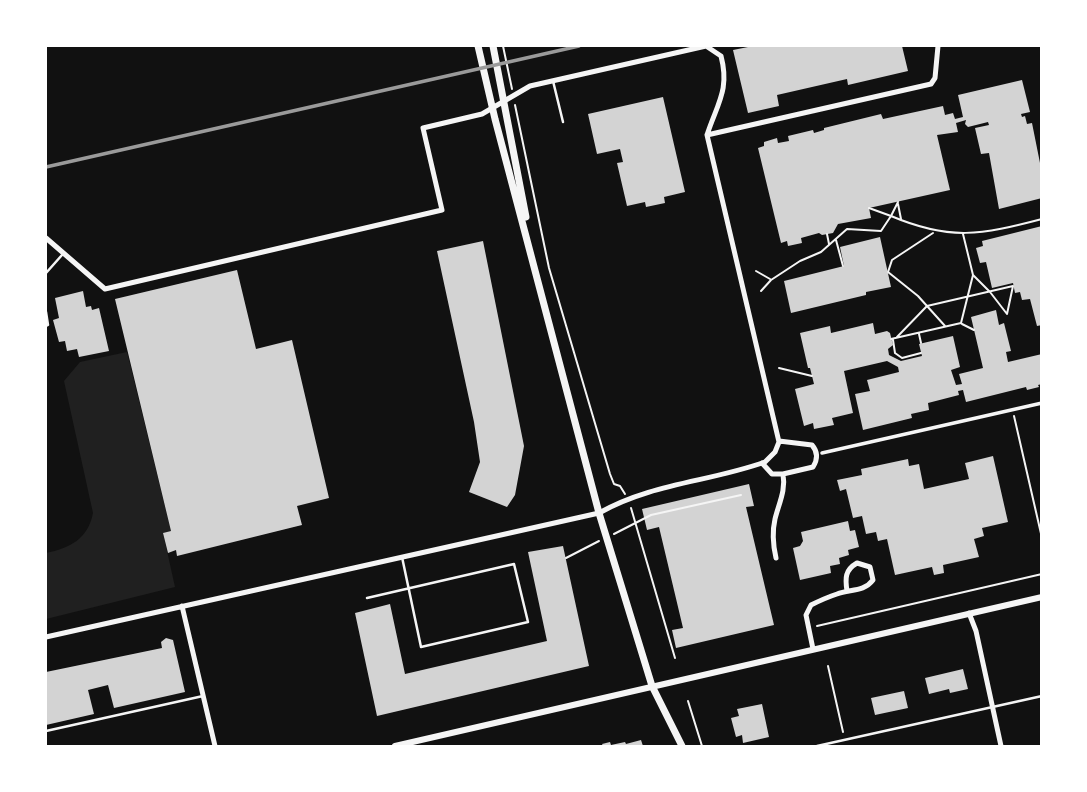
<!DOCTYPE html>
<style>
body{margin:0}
#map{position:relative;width:1087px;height:792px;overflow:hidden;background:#111;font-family:"Roboto Condensed",sans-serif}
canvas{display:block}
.frame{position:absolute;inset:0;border:47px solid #fff;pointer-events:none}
</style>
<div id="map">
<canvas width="1087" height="792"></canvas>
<div class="frame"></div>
</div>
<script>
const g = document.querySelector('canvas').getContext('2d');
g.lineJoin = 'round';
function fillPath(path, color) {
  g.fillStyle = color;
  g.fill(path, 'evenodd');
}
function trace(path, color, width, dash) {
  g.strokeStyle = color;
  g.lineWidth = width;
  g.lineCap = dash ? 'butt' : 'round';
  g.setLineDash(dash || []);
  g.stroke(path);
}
const green = new Path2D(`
 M127 352 171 531 163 533 175 587 46 619V553C70 548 88 539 93 513L64 381 80 362Z`);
const building = new Path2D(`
 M753 46H902L908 71 848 85 847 79 777 95 779 106 748 113 733 50Z
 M1022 80 1030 112 1021 114 1022 117 1025 116 1027 124 1032 123 1042 173V198L999 209 989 153 981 154 975 128 989 125 988 122 968 127 965 124 966 120 956 123 958 132 937 135 950 190 869 208 871 218 838 224 833 233 822 235 819 233 801 238 802 243 788 246 787 241 781 243 758 148 764 146V142L777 138 778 143 789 141 788 136 813 130 814 133 824 130V128L881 114 883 119 943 106 945 115 953 113 955 119 963 117 958 95Z
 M663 97 685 192 664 197 665 203 646 207 645 202 627 206 617 163 623 162 620 149 597 154 588 114Z
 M1042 226V325L1037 326 1030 299 1022 300 1020 292 1015 293 1013 283 992 288 986 262 980 263 976 248 983 246 982 241Z
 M880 237 891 287 866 292V295L791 313 784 281 844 266 840 247Z
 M483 241 524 446 515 495 507 507 469 492 480 462 474 422 437 251Z
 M237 270 256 349 292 340 329 498 297 506 302 525 177 556 176 550 168 553 163 533 171 531 115 299Z
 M83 291 86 307 91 306 92 310 99 308 109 351 79 357 77 349 67 351 65 341 59 342 53 320 59 318 55 298Z
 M996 310 999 325 1004 323 1011 351 1006 352 1008 362 1042 354V384L1038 385 1039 387 1027 390 1026 387 966 402 963 390 958 391 959 395 928 403 929 410 911 414 912 418 863 430 855 394 870 391 867 380 899 372 898 367 887 361 844 371 853 413 832 418 834 425 814 429 813 423 804 426 795 389 814 384 810 368H808L800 333 830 326 831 333 873 323 875 334 887 331 890 333 893 345 888 349 889 355 901 361 922 356 919 344 953 336 960 367 951 370 956 385 962 384 959 374 983 368 971 317Z
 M993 456 1008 522 982 528 984 536 974 539 979 557 943 565 944 573 934 575 932 567 895 575 887 539 878 541 876 532 866 534 862 516 853 518 846 489 840 491 837 480 862 475 861 469 908 459 909 466 919 464 924 489 969 479 965 463Z
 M749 484 754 506 746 507 774 625 676 648 672 630 683 628 659 527 647 530 642 509Z
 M848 521 850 531 855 530 859 547 848 550 849 555 839 558 840 564 830 566 831 573 800 580 793 548 800 546 803 541 801 532Z
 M563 546 589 666 377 716 355 613 390 604 405 674 547 641 528 552Z
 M166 638 173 640 185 692 114 708 108 685 88 690 94 714 46 725V672L162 648 161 642Z
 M963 669 968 689 950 693 949 689 929 694 925 678Z
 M904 691 908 708 875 715 871 698Z
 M762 704 769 737 743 743 742 735 736 737 731 718 739 716 737 709Z
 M641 740 643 746H603L602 744 610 742 611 745 625 742 626 744Z`);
const path = new Path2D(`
 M503 46 512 89
 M515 105 549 268 610 474 614 484 620 486 625 494
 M898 204 901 219
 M869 208 891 216 898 202
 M933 233 892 260 888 272 918 296 945 326
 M827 234 829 244
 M836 240 843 266
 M756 271 770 279
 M761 291 771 280 800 261 821 252 847 229 881 231 891 216C950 241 981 235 1042 219
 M962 324 974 330
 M919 334 921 343
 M897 337 927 306 1013 286 1007 314 990 292 973 275
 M891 339 961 323 973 275 963 234
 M893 340 895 353 902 358 921 353
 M779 368 812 376
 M1014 416 1042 538
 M631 508 675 658
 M614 534 651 515 741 495
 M566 558 599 541
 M817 626 1042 574
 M828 666 843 732
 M688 701 702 746`);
const service = new Path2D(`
 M553 81 563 122
 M46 273 62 255
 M46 312 48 325 46 326
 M367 598 514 564 528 622 421 647 402 557
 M46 731 203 696
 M817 746 1042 696`);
const pedestrian = new Path2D(`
 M822 453 1042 403`);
const minor = new Path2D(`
 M707 135 931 84 935 78 938 46
 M46 238 105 289 442 210 423 128 482 114 530 86 706 46 721 56C730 90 717 104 707 135L779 442 775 452 765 462C709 482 652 483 599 513L46 637
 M762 463 772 474H783L813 467C818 459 818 452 812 445L779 441
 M776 558C773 545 772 532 775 519 779 503 786 490 783 474
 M182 606 215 746
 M969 613 976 631 1001 746
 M813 649 806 615 811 605C819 601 828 597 837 594 850 589 864 592 873 580L870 567 857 563C845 570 845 578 847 591`);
const tertiary = new Path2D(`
 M395 746 1042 597`);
const secondary = new Path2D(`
 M478 46 495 119 599 513 652 686 682 746
 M493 46 526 217`);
const rail = new Path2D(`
 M46 167 579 46`);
fillPath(green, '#202020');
fillPath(building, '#d3d3d3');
trace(path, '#f5f5f5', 2);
trace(service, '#f5f5f5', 2.5);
trace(pedestrian, '#f5f5f5', 3.5);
trace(minor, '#f5f5f5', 5);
trace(tertiary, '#f5f5f5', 6);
trace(secondary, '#f5f5f5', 7);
trace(rail, '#9a9a9a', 3.5);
</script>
